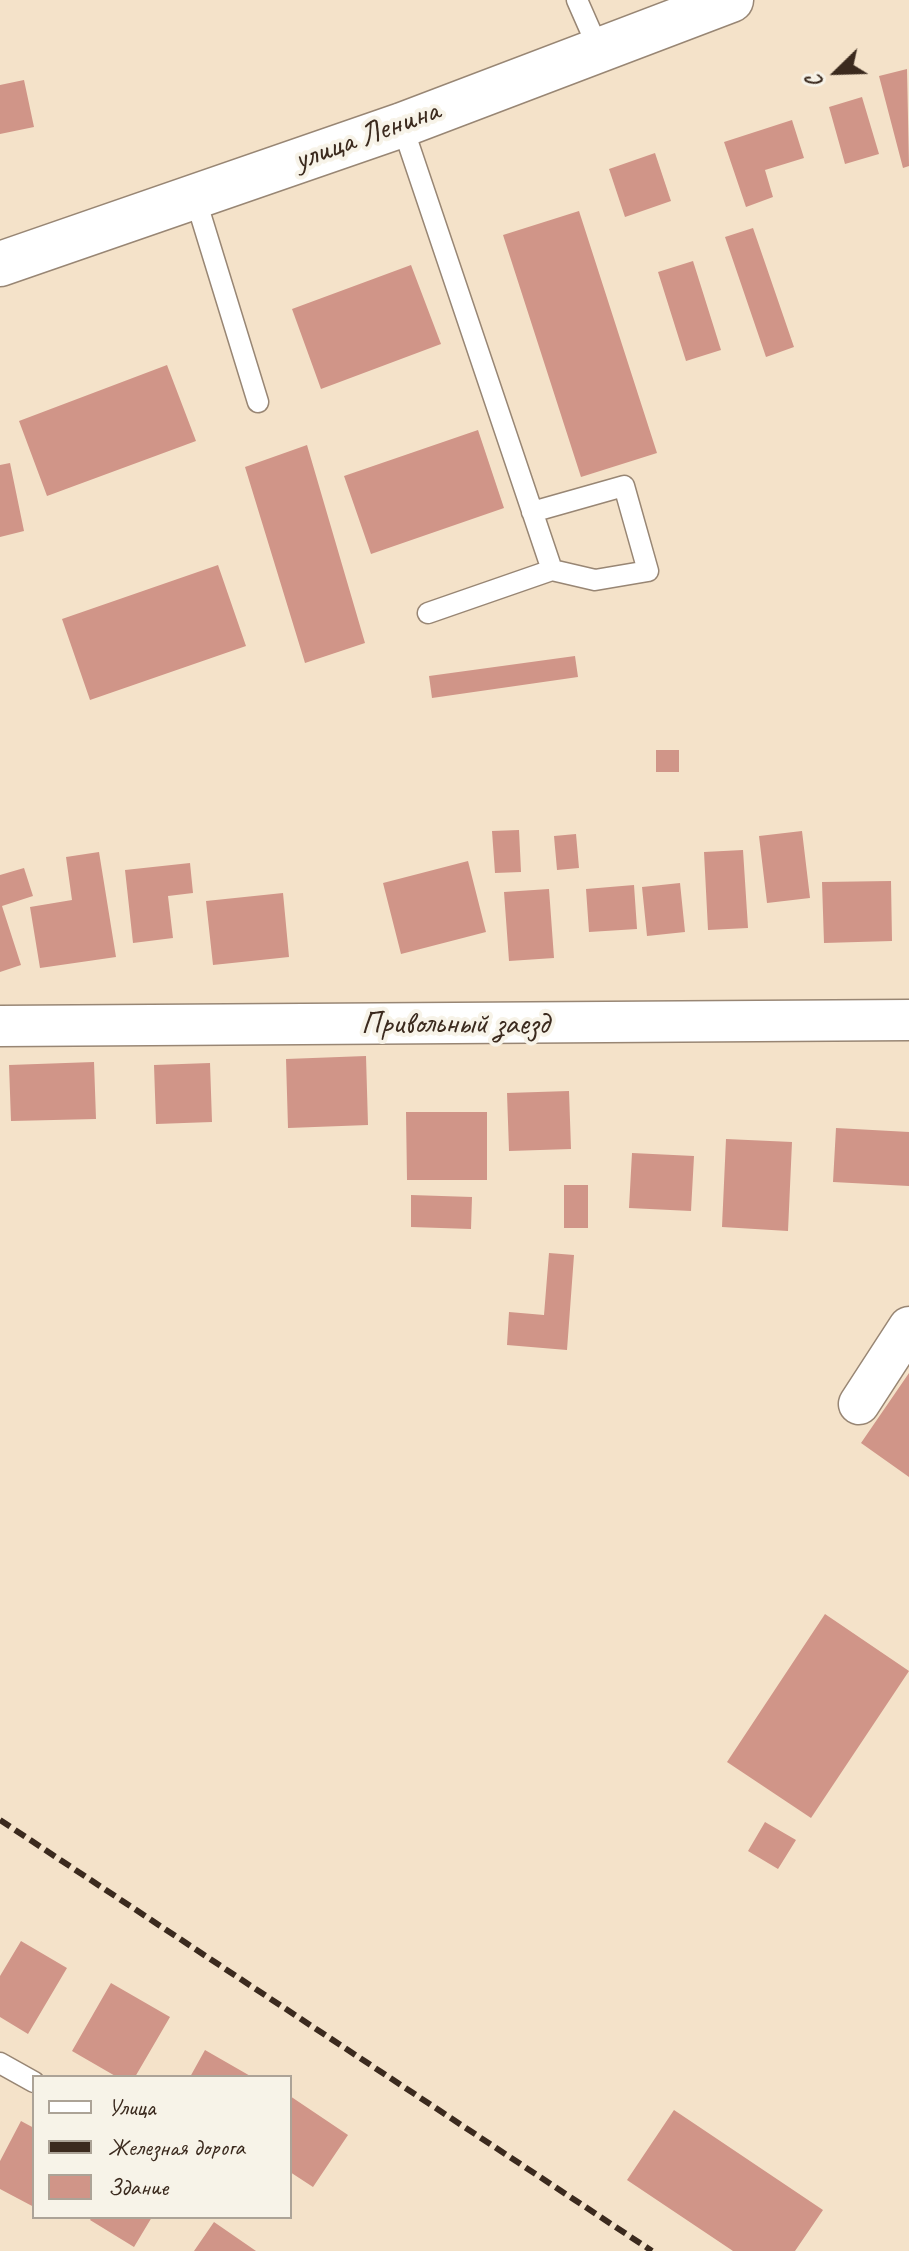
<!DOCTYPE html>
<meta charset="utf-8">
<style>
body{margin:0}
#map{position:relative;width:909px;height:2251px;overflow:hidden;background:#f4e2c9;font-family:Caveat,sans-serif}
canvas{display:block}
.legend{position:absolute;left:32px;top:2075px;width:260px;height:144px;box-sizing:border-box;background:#f7f3e8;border:2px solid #aca397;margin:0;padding:10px 14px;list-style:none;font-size:24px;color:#3b2a1e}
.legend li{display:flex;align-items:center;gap:16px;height:40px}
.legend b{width:40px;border:2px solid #aca397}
.north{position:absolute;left:797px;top:32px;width:80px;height:80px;-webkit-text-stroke:6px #f7f3e8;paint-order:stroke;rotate:247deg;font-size:22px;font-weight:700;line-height:32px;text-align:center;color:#3b2a1e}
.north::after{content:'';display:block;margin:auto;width:28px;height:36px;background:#3b2a1e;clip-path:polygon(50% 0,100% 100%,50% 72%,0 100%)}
</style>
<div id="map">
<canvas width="909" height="2251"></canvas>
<ul class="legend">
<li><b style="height:10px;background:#fff"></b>Улица</li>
<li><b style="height:10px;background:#3b2a1e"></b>Железная дорога</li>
<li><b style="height:22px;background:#d09588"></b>Здание</li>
</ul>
<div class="north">С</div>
</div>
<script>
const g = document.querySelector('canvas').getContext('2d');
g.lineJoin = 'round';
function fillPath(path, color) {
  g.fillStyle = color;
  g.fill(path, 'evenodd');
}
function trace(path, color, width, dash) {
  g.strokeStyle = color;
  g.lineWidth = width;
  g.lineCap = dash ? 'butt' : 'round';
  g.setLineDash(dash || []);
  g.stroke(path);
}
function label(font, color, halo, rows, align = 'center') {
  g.font = font + ' Caveat,sans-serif';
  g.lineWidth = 8;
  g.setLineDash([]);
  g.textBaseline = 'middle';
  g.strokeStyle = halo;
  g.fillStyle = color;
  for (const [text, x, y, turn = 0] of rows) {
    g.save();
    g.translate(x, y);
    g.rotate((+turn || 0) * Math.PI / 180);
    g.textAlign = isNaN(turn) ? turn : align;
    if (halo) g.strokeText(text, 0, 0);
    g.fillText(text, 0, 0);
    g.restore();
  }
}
const building = new Path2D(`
 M907 69 909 166 903 168 879 76Z
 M24 80 34 127 0 134V85Z
 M862 97 879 154 845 164 829 107Z
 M792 120 804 158 765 170 773 197 746 207 724 142Z
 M655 153 671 201 625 217 609 169Z
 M579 211 657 453 581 477 503 235Z
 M753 228 794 347 766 357 725 237Z
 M693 261 721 350 686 361 658 272Z
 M411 265 441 344 321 389 292 309Z
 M167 365 196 441 47 496 19 421Z
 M478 430 504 508 371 554 344 476Z
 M307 445 365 643 305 663 245 467Z
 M10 463 24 531 0 537V465Z
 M218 565 246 646 90 700 62 619Z
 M575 656 578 677 432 698 429 676Z
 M656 750H679V772H656Z
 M519 830 521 872 495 873 492 831Z
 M802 831 810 898 767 903 759 836Z
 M576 834 579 868 557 870 554 836Z
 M743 850 748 928 708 930 704 852Z
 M99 852 116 957 40 968 30 907 72 900 66 857Z
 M468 861 486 932 401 954 383 883Z
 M190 863 193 893 168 896 173 938 133 943 125 870Z
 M24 868 33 896 2 906 21 965 0 972V875Z
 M891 881 892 941 824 943 822 882Z
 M680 883 685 932 647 936 642 887Z
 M634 885 637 929 589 932 586 889Z
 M549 889 554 958 509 961 504 892Z
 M283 893 289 957 213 965 206 901Z
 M366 1056 368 1125 288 1128 286 1059Z
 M94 1062 96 1119 11 1121 9 1065Z
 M210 1063 212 1122 156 1124 154 1065Z
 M569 1091 571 1149 509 1151 507 1093Z
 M406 1112H487V1180H407Z
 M836 1128 909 1132V1186L833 1182Z
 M726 1139 792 1142 788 1231 722 1227Z
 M632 1153 694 1156 691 1211 629 1208Z
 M564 1185H588V1228H564Z
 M411 1195 472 1197 471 1229 411 1227Z
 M549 1253 574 1255 567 1350 507 1345 509 1312 544 1315Z
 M909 1373V1477L861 1443Z
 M825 1614 909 1671 811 1818 727 1762Z
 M765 1822 796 1840 778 1869 748 1851Z
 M21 1941 67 1968 28 2034 0 2017V1976Z
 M111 1983 170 2017 135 2077H117L72 2051Z
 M205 2050 252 2077H190Z
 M290 2096 348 2135 313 2187 290 2172Z
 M674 2110 823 2210 795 2251H733L627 2180Z
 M21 2121 34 2128V2207L0 2189V2161Z
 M92 2217H152L134 2247 90 2220Z
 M214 2222 256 2251H194Z`);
const service = new Path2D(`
 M577 0 599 50
 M402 125 552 570 428 613
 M195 197 258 402
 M532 512 624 486 648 571 595 580 552 570
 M0 2063 34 2082`);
const minor = new Path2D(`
 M0 1026 909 1020
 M859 1404 909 1327`);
const secondary = new Path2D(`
 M0 264 402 125 731 0`);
const rail = new Path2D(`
 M0 1820 652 2251`);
const streetNames = [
 ["улица Ленина",367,136,-20],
 ["Привольный заезд",455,1025]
];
fillPath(building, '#d09588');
trace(service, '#988674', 23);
trace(minor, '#988674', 43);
trace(secondary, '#988674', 47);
trace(service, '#fff', 20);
trace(minor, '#fff', 40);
trace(secondary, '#fff', 44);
trace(rail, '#3b2a1e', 6, [12, 6]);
label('32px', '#3b2a1e', '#f7f3e8', streetNames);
</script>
